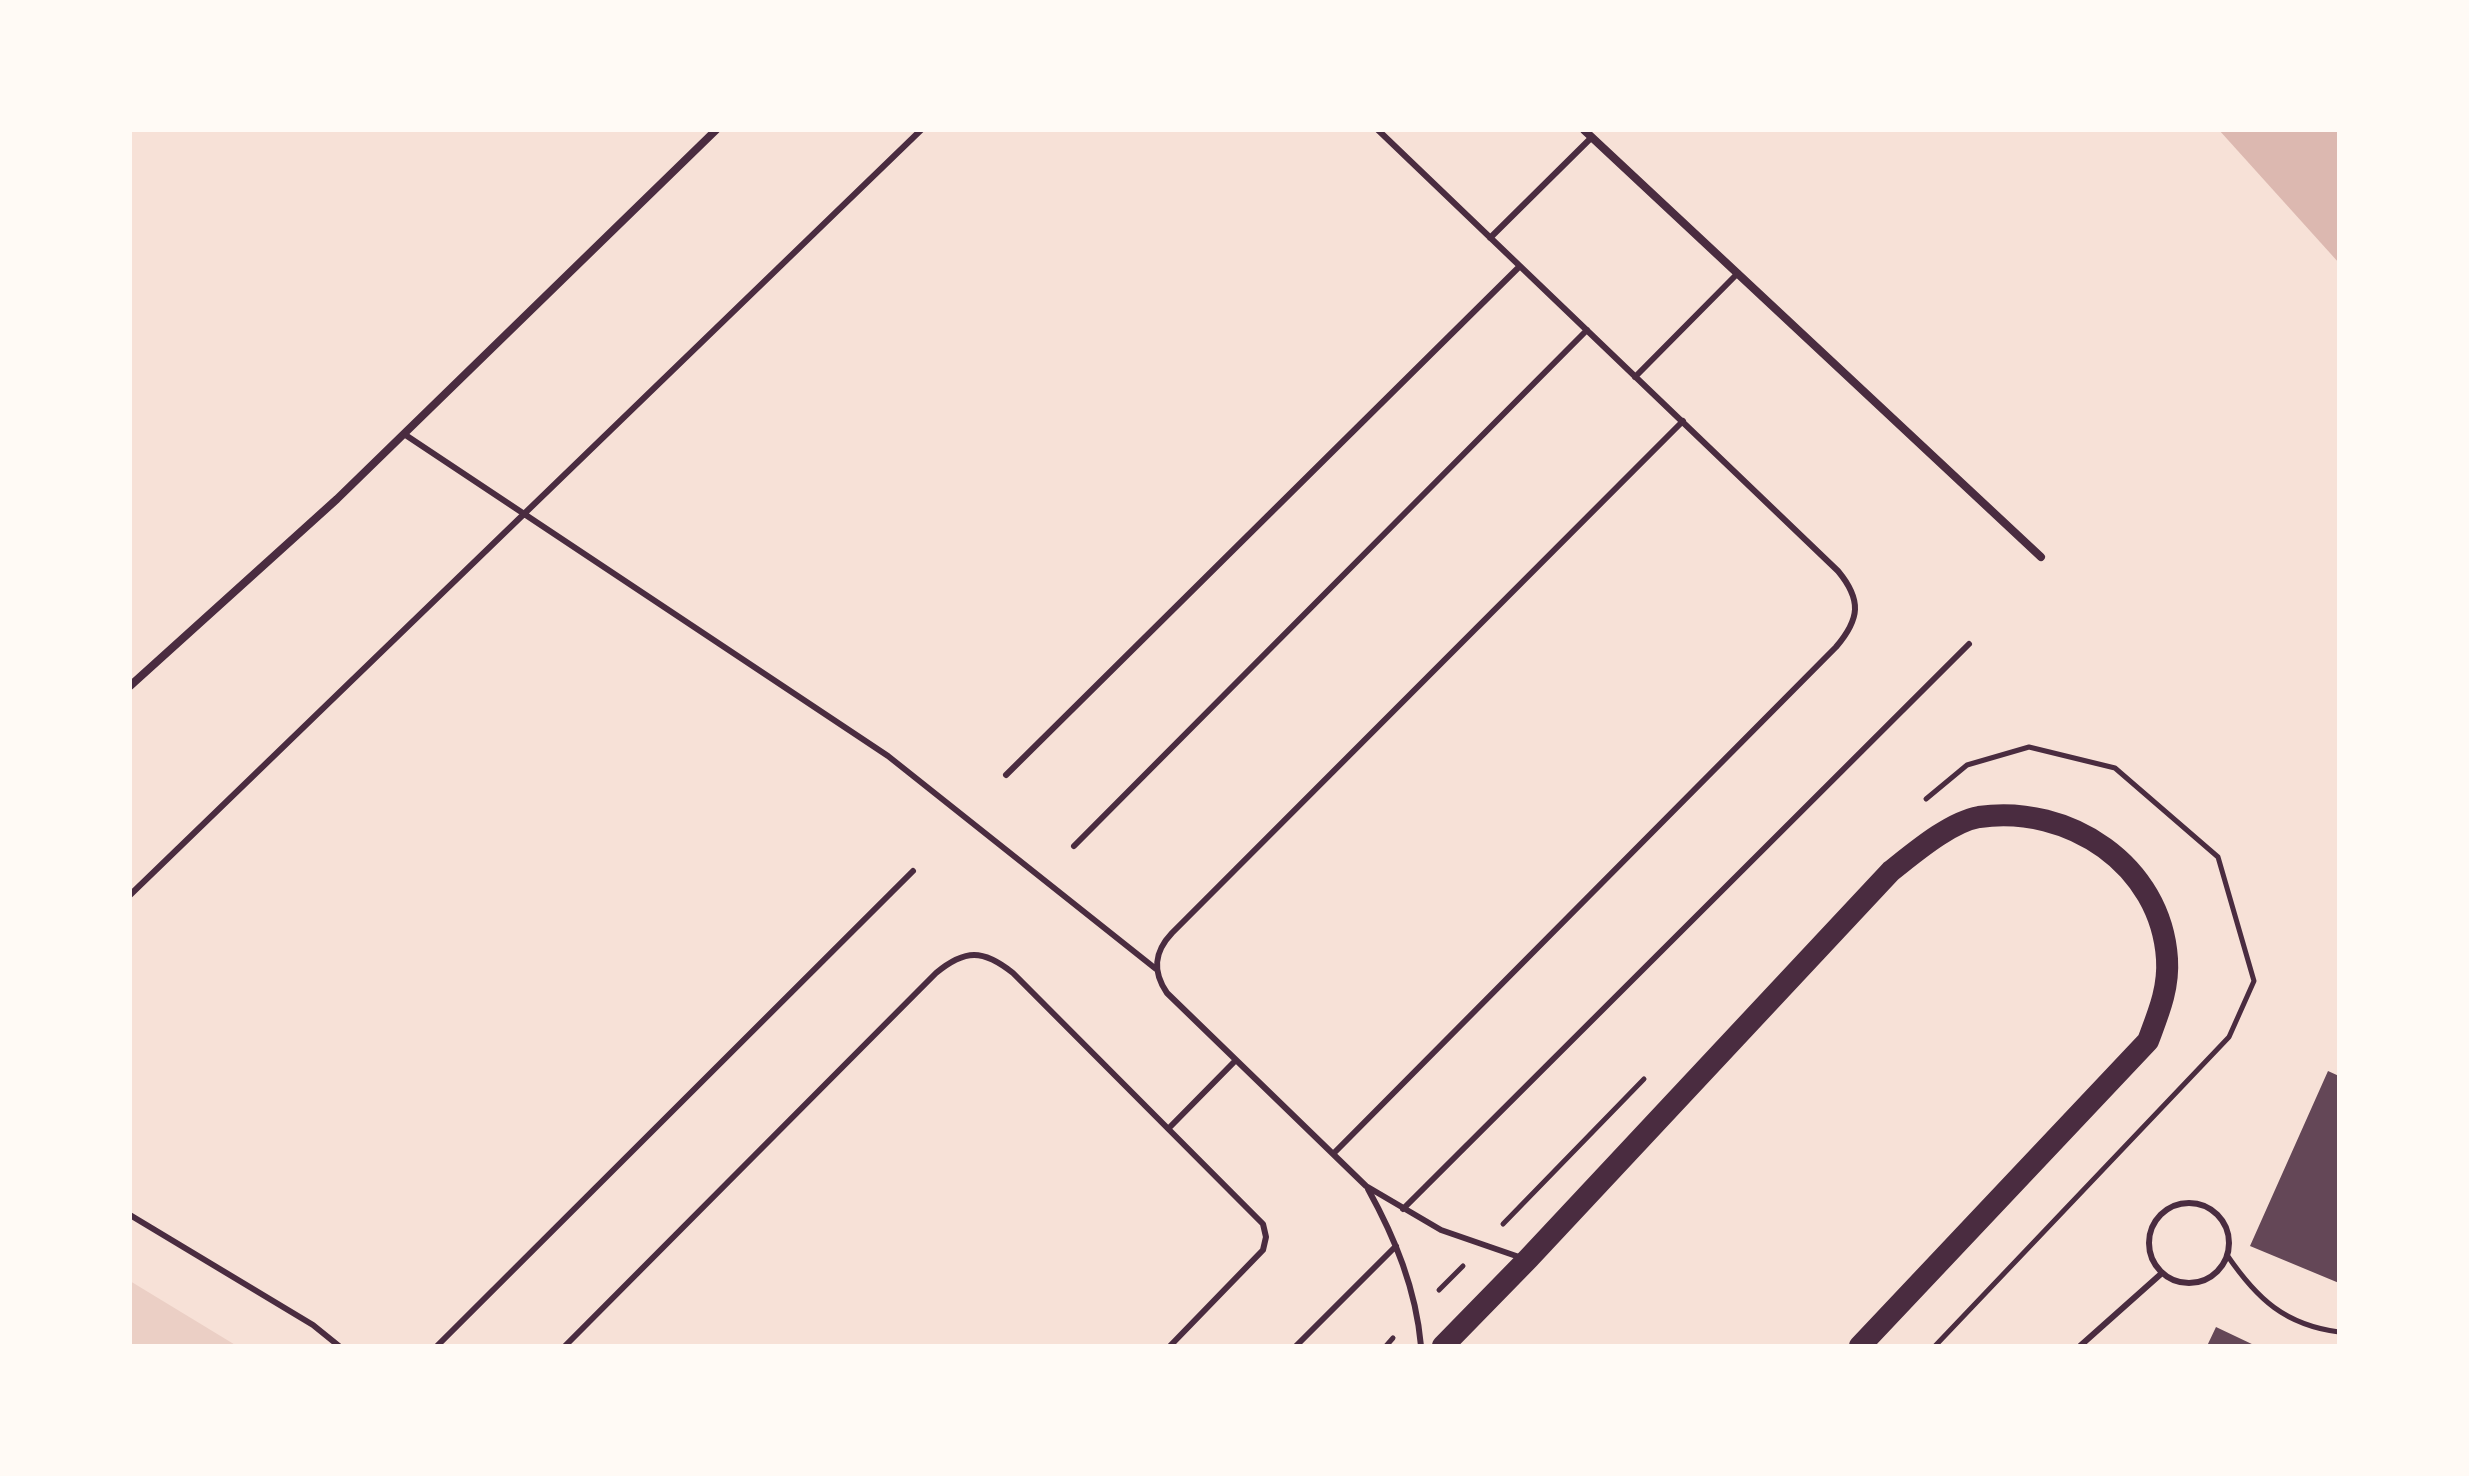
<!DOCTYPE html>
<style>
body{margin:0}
#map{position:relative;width:2469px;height:1476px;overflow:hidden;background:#f7e1d7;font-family:"Fira Sans Condensed",sans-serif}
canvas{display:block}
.frame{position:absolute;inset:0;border:132px solid #fffaf5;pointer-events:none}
</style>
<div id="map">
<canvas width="2469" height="1476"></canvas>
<div class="frame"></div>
</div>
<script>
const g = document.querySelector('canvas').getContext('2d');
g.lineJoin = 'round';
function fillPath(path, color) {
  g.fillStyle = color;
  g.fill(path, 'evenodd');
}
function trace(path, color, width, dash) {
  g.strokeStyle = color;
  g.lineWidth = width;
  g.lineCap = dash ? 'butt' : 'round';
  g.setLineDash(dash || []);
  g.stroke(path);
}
const green = new Path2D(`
 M130 1281 237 1346H130Z`);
const water = new Path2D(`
 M2219 130H2339V263Z`);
const building = new Path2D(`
 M2328 1071 2339 1076V1283L2250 1246Z
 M2216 1327 2256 1346H2207Z`);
const path = new Path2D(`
 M1926 799 1967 765 2029 747 2115 768 2218 857 2254 981 2229 1037 1935 1346
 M1503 1224 1644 1079
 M2227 1255C2257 1299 2285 1325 2339 1332
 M1439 1290 1463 1266
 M1386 1346 1393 1338`);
const service = new Path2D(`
 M1490 238 1592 137
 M1635 377 1738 273
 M404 434 888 756 1156 969
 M1006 775 1520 266
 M1074 846 1587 330
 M130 895 921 130
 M1169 1128 1236 1060
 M1333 1154 1836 647C1860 619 1862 600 1838 571L1378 130
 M1368 1189C1395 1238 1416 1289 1421 1346
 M2149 1243a40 40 0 1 1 80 0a40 40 0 1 1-80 0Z
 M1403 1209 1969 644
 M130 1215 313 1325 339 1346
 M1522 1258 1441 1230 1366 1186 1167 993C1152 971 1154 952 1172 933L1683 421
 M437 1346 913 871
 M565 1346 936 973C965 949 983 949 1013 973L1263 1224 1266 1237 1263 1250 1170 1346
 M1296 1346 1396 1246
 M2080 1346 2162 1273`);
const minor = new Path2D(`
 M1584 130 2041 557
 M130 686 337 499 716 130`);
const trunk = new Path2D(`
 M1443 1346 1528 1259 1891 871C1914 853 1950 822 1979 817 2069 804 2161 865 2167 959 2169 989 2158 1014 2148 1041L1860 1346`);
fillPath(green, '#ebcfc5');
fillPath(water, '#dcb8b0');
fillPath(building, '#644757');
trace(path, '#4a2c40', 5);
trace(service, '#4a2c40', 6);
trace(minor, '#4a2c40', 8);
trace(trunk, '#4a2c40', 22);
</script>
